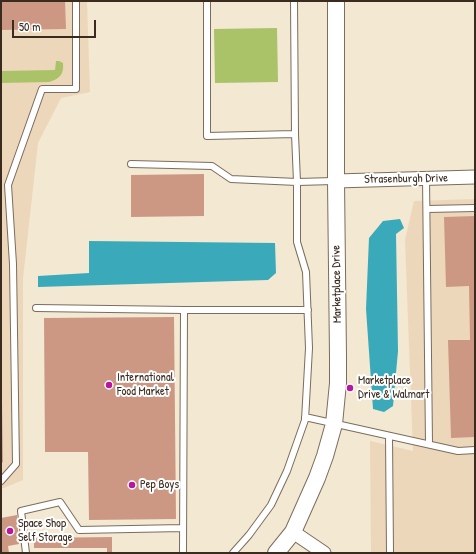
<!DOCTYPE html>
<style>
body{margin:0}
#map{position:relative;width:476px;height:554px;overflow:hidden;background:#f3e8d1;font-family:"Patrick Hand",sans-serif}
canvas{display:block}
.frame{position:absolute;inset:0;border:2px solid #3b2a1e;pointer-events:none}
.scale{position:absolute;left:12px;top:20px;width:84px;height:18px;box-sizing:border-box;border:2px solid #3b2a1e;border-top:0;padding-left:5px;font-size:12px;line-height:14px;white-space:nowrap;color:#3b2a1e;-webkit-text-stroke:3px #fff;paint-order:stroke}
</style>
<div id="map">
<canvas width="476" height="554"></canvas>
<div class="frame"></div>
<div class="scale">50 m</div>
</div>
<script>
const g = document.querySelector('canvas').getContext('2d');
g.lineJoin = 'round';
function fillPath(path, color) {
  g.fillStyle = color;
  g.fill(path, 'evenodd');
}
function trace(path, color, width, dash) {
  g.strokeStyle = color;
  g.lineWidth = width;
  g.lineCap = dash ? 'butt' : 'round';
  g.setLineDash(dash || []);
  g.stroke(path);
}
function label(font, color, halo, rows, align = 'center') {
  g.font = font + ' "Patrick Hand",sans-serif';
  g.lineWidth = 4;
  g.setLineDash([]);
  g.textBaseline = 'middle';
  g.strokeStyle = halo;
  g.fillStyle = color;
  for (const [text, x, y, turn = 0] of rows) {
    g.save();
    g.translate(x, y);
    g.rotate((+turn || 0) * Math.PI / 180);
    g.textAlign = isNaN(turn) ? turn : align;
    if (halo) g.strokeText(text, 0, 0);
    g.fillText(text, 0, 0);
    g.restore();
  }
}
const built = new Path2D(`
 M1 1H87L90 92 61 98 38 143 23 278V480L1 489Z
 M475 199V553H371L370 441 413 451 405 240 414 201Z`);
const green = new Path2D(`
 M277 28 278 82 215 83 214 29Z
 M56 61H59L63 63C64 74 60 79 49 82L1 83V71L55 70Z`);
const water = new Path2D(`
 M400 219 404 228 396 234 398 351 393 406 384 412 373 409 366 309 369 238 383 221Z
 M89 241 275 243 276 273 268 280 38 287V276L89 273Z`);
const building = new Path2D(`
 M1 1H65L66 29 1 30Z
 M204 174V216L131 217V175Z
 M475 216V437L451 438 448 340H470L469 286 446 287 444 217Z
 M174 317 176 519 89 520 88 452H45L44 318Z
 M1 402H2L3 462 1 464Z
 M17 515 19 544 8 546 9 553H1V518Z
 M112 537V553H107V548H34V538Z`);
const service = new Path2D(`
 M207 1V136L295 134
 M131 164 212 166 231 179 297 182 334 181
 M426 178 429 444
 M427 209 475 208
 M36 308 184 310 183 553
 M184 310H308
 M305 417 458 451 475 450
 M389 436 390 553
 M1 481 16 464 13 264 8 185 42 89H76V1
 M26 553 21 511 60 502 79 530 183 528
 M233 553 249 535 271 505 287 471 305 420 309 348 306 272 297 242V182L295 134 294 1`);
const minor = new Path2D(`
 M336 181 475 177
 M293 532 324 553`);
const tertiary = new Path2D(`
 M276 553 293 532 317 478 325 456 334 424 338 383V357L336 181V1`);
const markers = [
 [109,385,4,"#b5179e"],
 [350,388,4,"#b5179e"],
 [132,485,4,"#b5179e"],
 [10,531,4,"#b5179e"]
];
const streetNames = [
 ["Strasenburgh Drive",406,179,-1],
 ["Marketplace Drive",337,284,-91]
];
const poiNames = [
 ["International",117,378],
 ["Food Market",117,392],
 ["Marketplace",358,381],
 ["Drive & Walmart",358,395],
 ["Pep Boys",140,485],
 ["Space Shop",18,524],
 ["Self Storage",18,538]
];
fillPath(built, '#edd7bb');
fillPath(green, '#aac268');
fillPath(water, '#3aa9b9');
fillPath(building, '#cd9883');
trace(service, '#7b6c5d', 8);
trace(minor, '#7b6c5d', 15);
trace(tertiary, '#7b6c5d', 18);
trace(service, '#fff', 6);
trace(minor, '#fff', 13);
trace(tertiary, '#fff', 16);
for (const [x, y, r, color] of markers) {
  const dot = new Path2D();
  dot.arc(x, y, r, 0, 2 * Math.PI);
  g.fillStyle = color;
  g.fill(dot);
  trace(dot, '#fff', 1.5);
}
label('12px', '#3b2a1e', '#fff', streetNames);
label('12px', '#3b2a1e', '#fff', poiNames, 'left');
</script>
